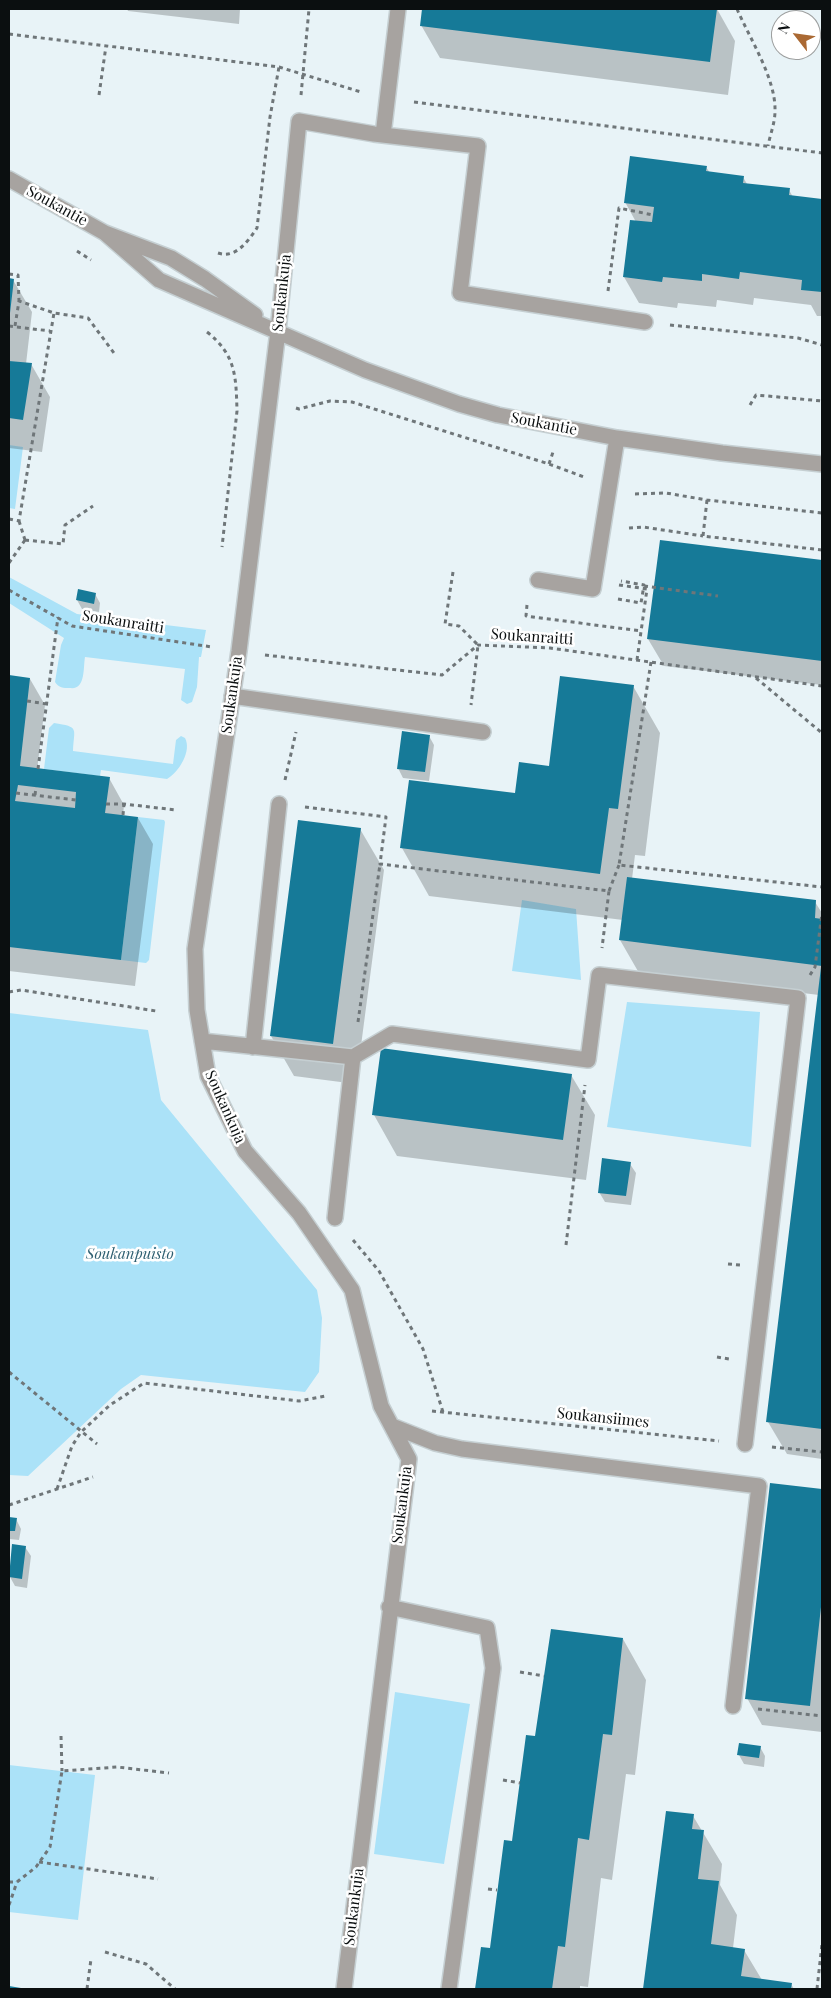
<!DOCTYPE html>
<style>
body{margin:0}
#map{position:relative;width:831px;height:1998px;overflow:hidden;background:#e8f3f7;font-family:"Playfair Display",serif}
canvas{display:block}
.frame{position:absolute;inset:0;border:10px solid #0b0f10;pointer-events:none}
.north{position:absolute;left:771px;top:10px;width:50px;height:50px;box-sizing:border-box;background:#fff;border:1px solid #9d9f9f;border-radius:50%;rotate:300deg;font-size:14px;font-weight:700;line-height:20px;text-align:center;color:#0b0f10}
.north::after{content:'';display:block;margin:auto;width:18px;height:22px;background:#aa6933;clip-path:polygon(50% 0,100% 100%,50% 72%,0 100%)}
</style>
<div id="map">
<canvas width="831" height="1998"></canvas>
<div class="frame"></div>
<div class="north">N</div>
</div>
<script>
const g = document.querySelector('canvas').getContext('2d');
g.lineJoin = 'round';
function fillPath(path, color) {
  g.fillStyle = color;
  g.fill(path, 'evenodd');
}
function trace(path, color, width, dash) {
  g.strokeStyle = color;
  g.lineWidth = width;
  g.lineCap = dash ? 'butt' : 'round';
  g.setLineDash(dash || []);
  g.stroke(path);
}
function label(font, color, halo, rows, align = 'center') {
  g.font = font + ' "Playfair Display",serif';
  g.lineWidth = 5;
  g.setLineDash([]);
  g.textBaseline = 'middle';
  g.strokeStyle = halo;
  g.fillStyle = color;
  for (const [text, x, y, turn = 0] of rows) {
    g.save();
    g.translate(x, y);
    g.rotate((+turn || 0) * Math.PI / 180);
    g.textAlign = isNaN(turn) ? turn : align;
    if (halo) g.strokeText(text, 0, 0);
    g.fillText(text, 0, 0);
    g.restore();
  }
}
const green = new Path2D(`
 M9 445 23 447 15 509 9 508Z
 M9 577 77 614 206 630 201 657H199L197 687 192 702 187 704 181 700 185 669 85 657C83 668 86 690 70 688 63 688 59 688 55 682L61 645 64 638 9 603Z
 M54 723C80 727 74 728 73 751L173 764 176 740 181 736 185 738C192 751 179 772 167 779L101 770 100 776 44 769 49 728Z
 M138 817 164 820 165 822 149 960 146 963 121 960Z
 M522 900 576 909 581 980 512 971Z
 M627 1002 760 1012 751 1147 607 1127Z
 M9 1013 148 1030 161 1100 317 1290 322 1318 319 1372 305 1392 141 1375 121 1389 28 1476 9 1475Z
 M395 1692 470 1704 444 1864 374 1854Z
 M9 1765 95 1775 78 1920 9 1912Z`);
const shadow = new Path2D(`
 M127 9H240L239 24 128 11Z
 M423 9H717L735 41 728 95 440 58 421 25Z
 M706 167 710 173 743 177 747 184 789 190 793 197 822 200V316H817L811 305 754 298 753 305 717 300 716 307 678 303 677 308 639 303 624 277 636 222 625 202Z
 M9 279 13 280 32 312 26 364H31L50 397 42 452 9 448Z
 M661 542 822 561V685L664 666 648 639Z
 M95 594 100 603 99 612 82 609 77 600Z
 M9 676 30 679 45 705 37 770 109 778 124 805 123 816 138 818 153 844 135 986 9 971Z
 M633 686 660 733 645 856 635 855 632 879 815 902 822 913V1459L787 1454 768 1422 819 995 639 973 620 940 623 920 429 896 402 848 516 795 550 768Z
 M429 736 434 745 429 781 403 778 398 768Z
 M360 829 384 870 356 1084 294 1076 271 1036Z
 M571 1075 595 1115 586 1180 397 1156 374 1115Z
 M630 1164 636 1173 631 1205 605 1202 599 1192Z
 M771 1484 822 1490V1732L762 1725 747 1698Z
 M9 1518 16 1519 21 1529 19 1540 9 1539Z
 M13 1545 25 1547 31 1556 27 1588 15 1586 10 1577Z
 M623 1639 646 1680 635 1775 626 1774 612 1880 601 1878 588 1987 580 1986V1989H477L482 1949 491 1950 536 1737Z
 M760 1747 765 1756 764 1767 744 1764 739 1755Z
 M668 1812 693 1816 722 1864 720 1885 737 1915 733 1948 744 1950 762 1980 791 1984 794 1989H644Z`);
const building = new Path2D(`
 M422 9H717L710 62 420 26Z
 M630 156 707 166 706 171 744 176 743 183 790 188 789 195 822 199V292L801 290 802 280 740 272 739 279 702 274V281L663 277 662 282 623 277 630 220 652 222 654 207 624 203Z
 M9 278 14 279 10 313H9Z
 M9 361 32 363 23 420 9 418Z
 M660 540 822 560V661L647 639Z
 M78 589 96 593 94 604 76 600Z
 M9 675 30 678 20 766 110 777 105 813 138 817 121 960 9 947ZM18 785 76 792 75 808 15 801Z
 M560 676 634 685 618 809 609 808 600 874 400 848 409 780 515 793 519 762 549 766Z
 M402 731 430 735 425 772 397 769Z
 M298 820 361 828 333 1044 270 1036Z
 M627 877 816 900 815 918 822 919V966L619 940Z
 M821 967H822V1429L766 1422Z
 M381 1048 572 1074 563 1140 372 1115Z
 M602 1158 631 1162 626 1196 598 1193Z
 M770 1483 822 1489V1598L810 1706 745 1699Z
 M9 1517 17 1518 15 1531H9Z
 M12 1544 26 1546 22 1579 9 1577Z
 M551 1629 623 1638 612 1735 603 1734 589 1840 578 1838 565 1947 558 1946 552 1989H475L481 1947 490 1948 504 1840 512 1841 526 1735 535 1736Z
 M739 1743 761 1746 759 1758 737 1755Z
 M666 1811 694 1814 692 1829 704 1830 698 1879 719 1881 711 1944 745 1949 741 1976 792 1983 791 1989H643Z
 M9 1986 21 1988V1989H9Z`);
const path = new Path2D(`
 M737 9C750 39 776 79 775 111 775 123 770 135 768 146
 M9 34 279 67 361 92
 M99 95 106 46
 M301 95 309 9
 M414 102 822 153
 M77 251 91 260
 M218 253C236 259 248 241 257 228L270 117 279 67
 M9 274 18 275 19 301
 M608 291 619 208 653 215
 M670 325 798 338 822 345
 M9 326 50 331
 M15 326 19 301 54 313 88 318 114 353
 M207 332C236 355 236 376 237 411L222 547
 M750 405 756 395 822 401
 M296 408 299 409 330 401 352 402 549 464 584 477
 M549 464 553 452
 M635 494 666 493 707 500 822 513
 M707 500 703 536 822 550
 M9 519 19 521 54 313
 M19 521 25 540
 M629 528 643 527 703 536
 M25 540 63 544 65 525 93 506
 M9 563 25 540
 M453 572 445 624 459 626 478 645 471 705
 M619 585 647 589 637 660
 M644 586 718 596
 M9 590 72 626 212 647
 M618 599 641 603 644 585 621 581
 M527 605 526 616 641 631
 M265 655 442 675 478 645 550 648 822 686
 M651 662 619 865 822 887
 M756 678 822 733
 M27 701 47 704
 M38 769 58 617
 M285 780 296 732
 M16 793 76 800
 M35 795 36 787
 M106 804H124L176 810
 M305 807 386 817 380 864 609 891 602 948
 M123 815 124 804
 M609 891 619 865
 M810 975 815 967 822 913
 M9 992 21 990 156 1011
 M358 1022 380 864
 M353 1240 379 1271 423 1349 443 1412
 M566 1245 585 1085
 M728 1264 740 1265
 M717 1357 729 1359
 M9 1372 97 1444
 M432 1411 719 1441
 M772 1447 822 1452
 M57 1489 72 1446 81 1432 110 1405 144 1383 299 1401 325 1396
 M9 1505 93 1477
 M520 1672 544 1676
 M758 1709 822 1716
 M61 1736 62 1771
 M503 1780 520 1783
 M39 1862 158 1879
 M9 1882H17L36 1867 50 1847 62 1771 117 1767 169 1773
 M488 1889 497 1890
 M9 1905 17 1882
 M105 1952 146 1964 175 1989
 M87 1989 91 1959
 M817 1989 822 1944`);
const minor = new Path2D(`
 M383 135 398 9
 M9 179 105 233 171 258 205 279 255 315
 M105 233 159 280 365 370 459 404 498 415 617 438 722 453 822 464
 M538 580 593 589 617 438
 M232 696 483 732
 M202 1041 353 1057 392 1034 588 1060 599 975 798 998 745 1444
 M253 1047 279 804
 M335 1218 353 1057
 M392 1426 435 1443 462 1449 759 1486 733 1706
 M389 1607 487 1628 493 1668 449 1989
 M344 1989 409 1459 381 1406 352 1290 299 1213 245 1151 208 1076 197 1010 195 949 239 651 278 331 299 121 374 134 478 146 460 293 645 322`);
const streetNames = [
 ["Soukantie",57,206,29],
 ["Soukankuja",282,293,-84],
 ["Soukantie",544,424,11],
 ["Soukanraitti",123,622,9],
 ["Soukanraitti",532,637,4],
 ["Soukankuja",232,695,-82],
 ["Soukankuja",225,1107,66],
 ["Soukansiimes",603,1418,6],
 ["Soukankuja",402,1505,-83],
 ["Soukankuja",354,1907,-83]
];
const parkNames = [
 ["Soukanpuisto",130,1254]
];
fillPath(green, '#abe2f8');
fillPath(shadow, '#0003');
fillPath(building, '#167a98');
trace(minor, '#c5cfd2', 18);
trace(path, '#6f7679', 3, [4, 4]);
trace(minor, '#a7a3a0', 15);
label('15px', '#0b0f10', '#fff', streetNames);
label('italic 15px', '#2e5f71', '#fff', parkNames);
</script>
